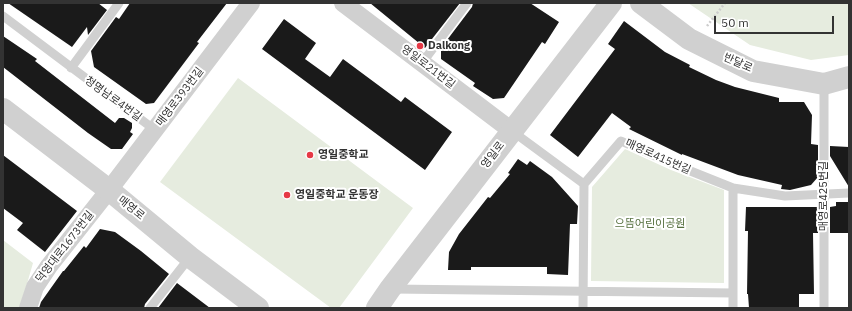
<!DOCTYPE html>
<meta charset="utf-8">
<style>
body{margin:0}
#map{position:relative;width:852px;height:311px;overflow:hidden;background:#fff;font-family:"IBM Plex Sans",sans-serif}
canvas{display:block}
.frame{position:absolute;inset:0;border:4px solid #333;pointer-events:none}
.scale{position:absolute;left:714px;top:16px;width:120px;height:18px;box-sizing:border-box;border:2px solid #333;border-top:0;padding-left:5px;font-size:12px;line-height:14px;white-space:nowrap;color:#333;-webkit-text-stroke:3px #fff;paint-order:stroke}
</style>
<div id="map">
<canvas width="852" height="311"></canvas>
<div class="frame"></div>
<div class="scale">50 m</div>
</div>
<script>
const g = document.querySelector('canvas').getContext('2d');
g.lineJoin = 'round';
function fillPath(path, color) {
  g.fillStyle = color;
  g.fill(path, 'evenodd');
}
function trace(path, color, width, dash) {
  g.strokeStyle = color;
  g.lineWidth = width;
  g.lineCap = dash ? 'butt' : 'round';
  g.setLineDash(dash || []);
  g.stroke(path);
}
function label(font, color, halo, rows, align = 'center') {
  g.font = font + ' "IBM Plex Sans","Noto Sans KR",sans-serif';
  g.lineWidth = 4;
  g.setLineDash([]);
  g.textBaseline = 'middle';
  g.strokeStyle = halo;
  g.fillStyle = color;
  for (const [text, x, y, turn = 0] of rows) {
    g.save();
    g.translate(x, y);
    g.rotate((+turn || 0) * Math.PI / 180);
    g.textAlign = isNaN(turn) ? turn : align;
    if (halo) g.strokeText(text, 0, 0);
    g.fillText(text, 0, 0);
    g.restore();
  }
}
const green = new Path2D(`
 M688 3H849V55L811 60 750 45Z
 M238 78 413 208 339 308H331L160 182Z
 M625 149 671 170 724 190V283L591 281 592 187Z
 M3 240 33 263 20 308H3Z`);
const building = new Path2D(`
 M8 3H98L107 10 88 35 87 27 72 47Z
 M130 3H227L197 42 199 43 154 103 146 104 94 67 91 51 116 17 119 19Z
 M370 3H460L425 48Z
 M473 3H530L559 22 545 44 542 42 504 98 493 99 473 86 475 83 441 59V48L472 7Z
 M284 19 316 43 305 59 330 77 343 59 401 102 405 97 452 132 425 170 262 49Z
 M624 21 665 52 690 65 689 67 716 80 735 87 779 98V102H804L812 115 811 144 818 145V177L811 185 790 190 781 189 782 185 738 175 682 154V155L629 129 631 127 612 113 578 157 550 135 615 49 608 44Z
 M3 36 37 59 35 61 115 123 119 118H124L132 123V128L130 132 133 134 122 149H111L88 133 3 67Z
 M830 146 849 147V187L830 156Z
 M3 155 77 211 45 252 17 230 23 223 3 208Z
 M518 159 527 165 530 161 552 177 578 206 577 224H570L568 275 547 274V267H471V270H448L449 252 459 234 488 197 490 198 510 174 508 173Z
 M836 202H849V233H830V207L836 206Z
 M746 207H818V233H813L814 294H799V308H749L748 294H747L748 231H745Z
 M100 229 115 232 141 251 169 274 145 304 144 308H39L41 302 63 271H64L84 246 86 248Z
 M177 283 210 308H158Z`);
const path = new Path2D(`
 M707 26 725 3`);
const service = new Path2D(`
 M3 16 155 130
 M422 63 467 3
 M71 68 119 3
 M824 84V308
 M512 131 584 184
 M733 188V308
 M392 289 733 293
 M150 308 190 257
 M583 308 584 184 621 141 673 164 733 188 785 196 849 193`);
const minor = new Path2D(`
 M343 3 512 131
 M28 308 35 287 49 266 109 190 251 3`);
const tertiary = new Path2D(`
 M641 3 689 39 753 71 824 84 849 77
 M3 109 109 190 190 257 258 308
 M377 308 390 289 611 3`);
const markers = [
 [420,46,4,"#e63946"],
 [310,155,4,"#e63946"],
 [287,195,4,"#e63946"]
];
const poiNames = [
 ["Dalkong",428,46],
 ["영일중학교",318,155],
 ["영일중학교 운동장",295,195]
];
const streetNames = [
 ["반달로",738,63,24],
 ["영일로21번길",428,67,37],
 ["매영로393번길",180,97,-53],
 ["청명남로4번길",113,99,36],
 ["영일로",493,155,-52],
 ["매영로415번길",658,157,24],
 ["매영로425번길",824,196,-90],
 ["매영로",131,208,39],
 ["덕영대로1673번길",65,247,-52]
];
const parkNames = [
 ["으뜸어린이공원",650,224]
];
fillPath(green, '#e6ecdf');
fillPath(building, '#1a1a1a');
trace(path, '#cdcdcd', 2.5, [2, 2]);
trace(service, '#d0d0d0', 9);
trace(minor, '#d0d0d0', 18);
trace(tertiary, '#d0d0d0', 22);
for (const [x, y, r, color] of markers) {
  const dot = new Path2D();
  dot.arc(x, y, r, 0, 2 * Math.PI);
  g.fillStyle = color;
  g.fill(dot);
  trace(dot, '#fff', 1.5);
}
label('bold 11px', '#333', '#fff', poiNames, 'left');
label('11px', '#333', '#fff', streetNames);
label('11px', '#56703f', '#fff', parkNames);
</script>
